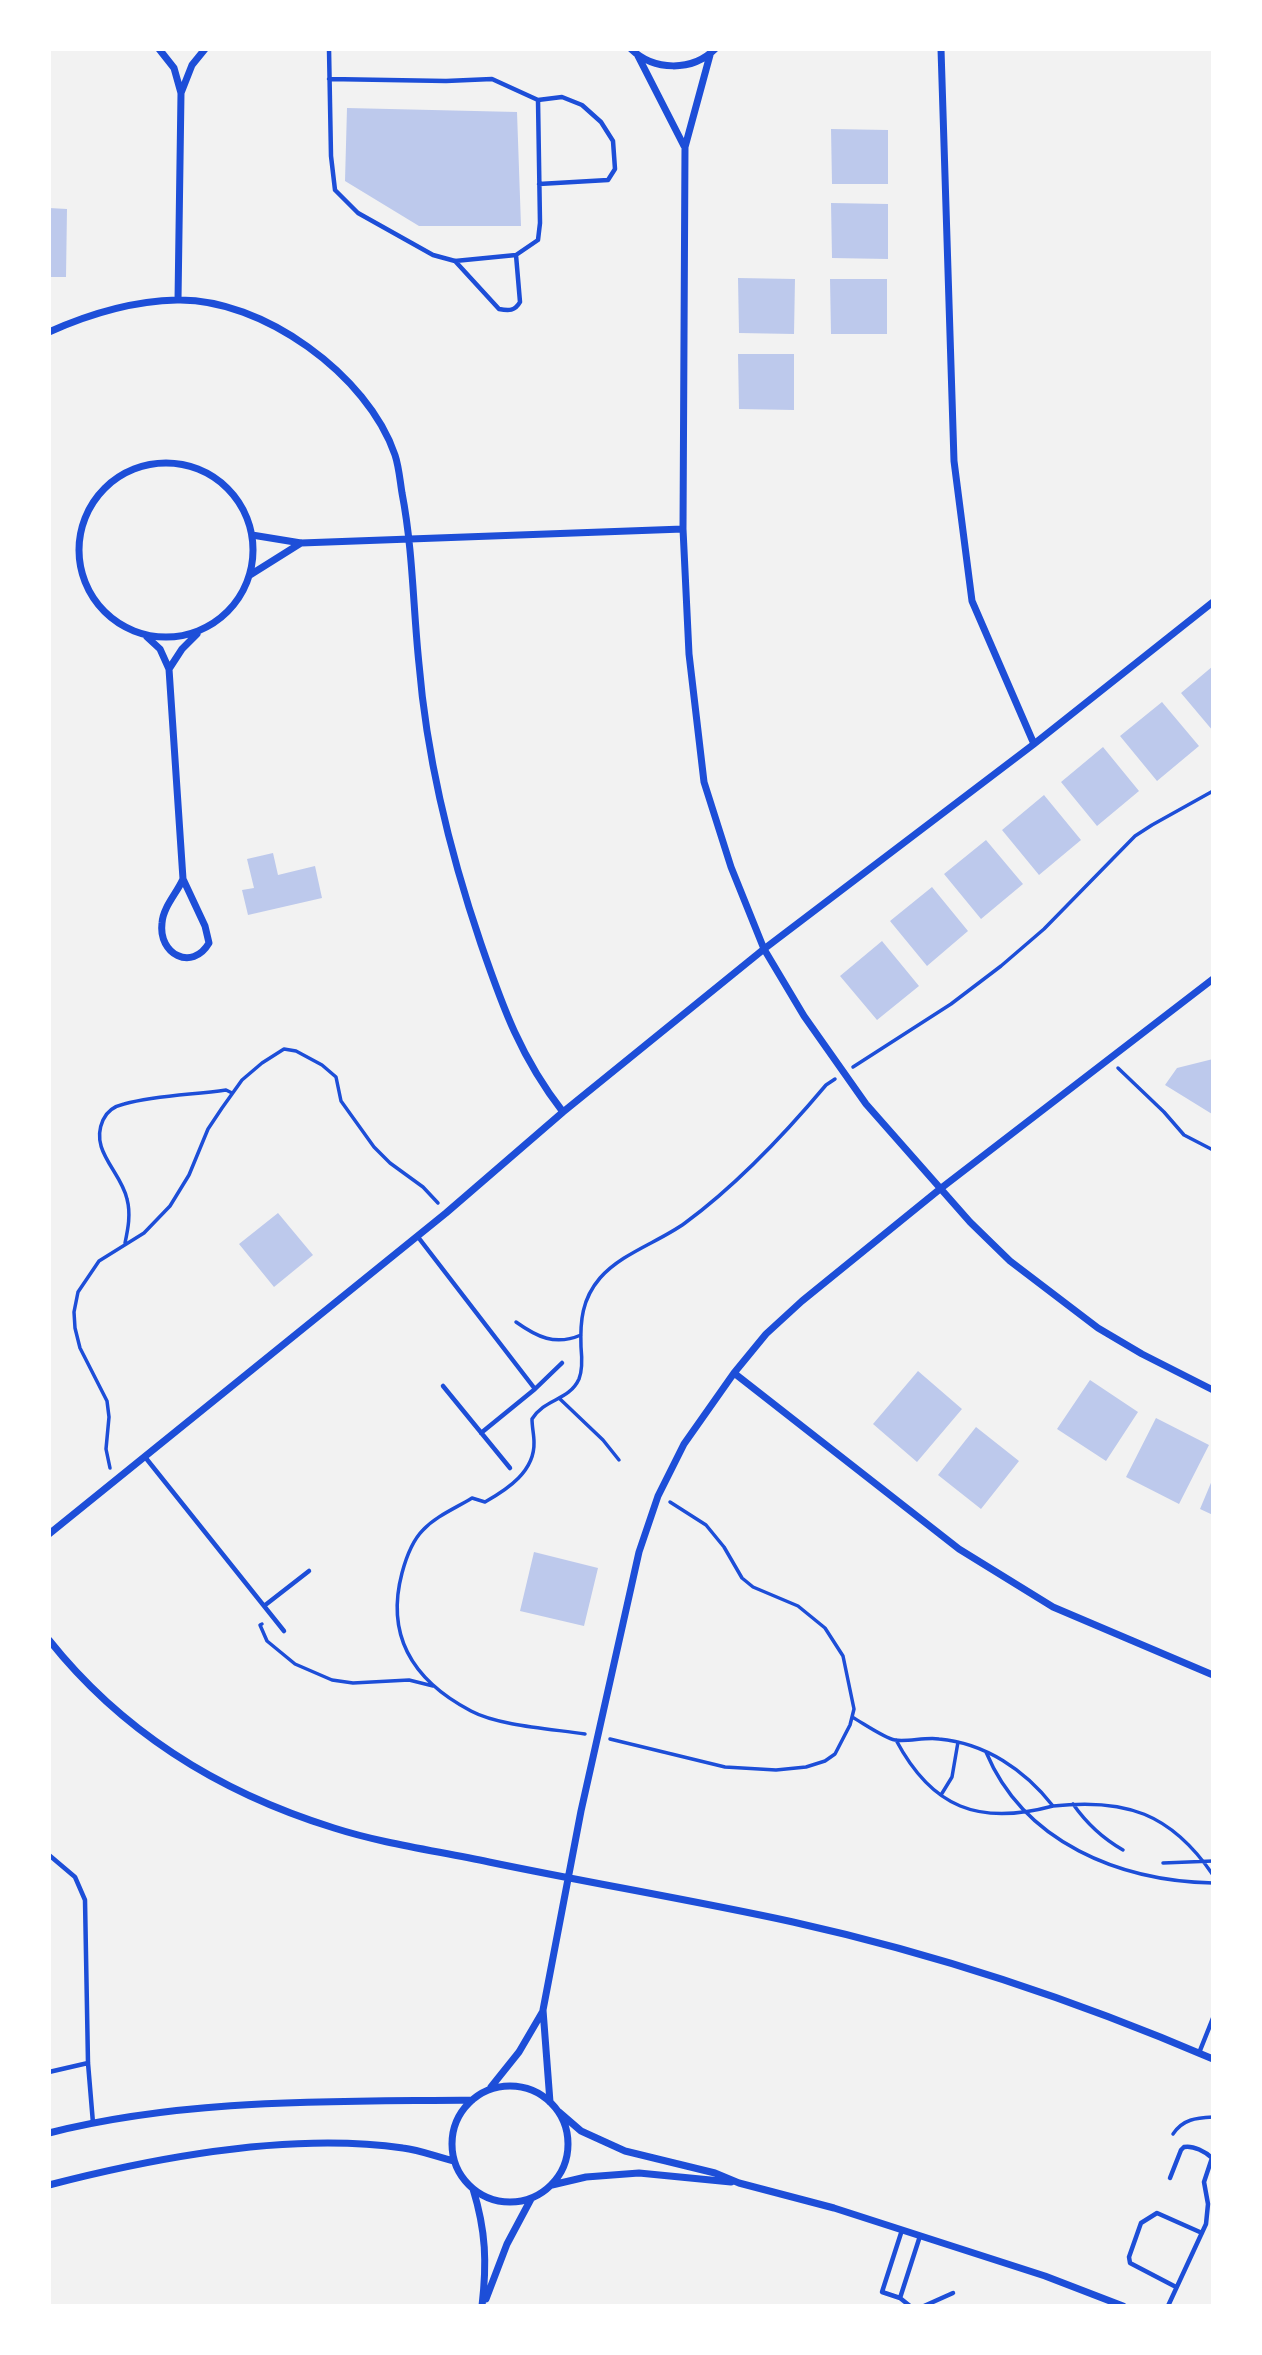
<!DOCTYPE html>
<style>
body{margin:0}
#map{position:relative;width:1262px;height:2355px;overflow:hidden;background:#f2f2f2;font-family:"Nunito Sans",sans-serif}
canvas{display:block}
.frame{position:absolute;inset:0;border:51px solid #fff;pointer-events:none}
</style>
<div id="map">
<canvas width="1262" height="2355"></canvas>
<div class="frame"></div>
</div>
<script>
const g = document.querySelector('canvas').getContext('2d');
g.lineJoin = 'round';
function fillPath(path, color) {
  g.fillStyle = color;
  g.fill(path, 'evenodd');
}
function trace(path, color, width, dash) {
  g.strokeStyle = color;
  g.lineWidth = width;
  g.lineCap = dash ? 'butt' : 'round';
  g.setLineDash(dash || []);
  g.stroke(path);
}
const building = new Path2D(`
 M347 108 517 112 521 226H419L345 181Z
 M831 129 888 130V184H832Z
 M831 203 888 204V259L832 258Z
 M49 208 67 209 66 277H49Z
 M738 278 795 279 794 334 739 333Z
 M830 279H887V334H831Z
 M738 354H794V410L739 409Z
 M1213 666V731L1181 693Z
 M1162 702 1199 746 1157 781 1120 736Z
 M1103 747 1139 791 1097 826 1061 782Z
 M1044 795 1081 840 1039 875 1002 830Z
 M986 840 1023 884 981 919 944 874Z
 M273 853 278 875 315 866 322 898 248 915 242 890 254 888 247 859Z
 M932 887 968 931 927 966 890 921Z
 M882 941 919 986 877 1020 840 976Z
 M1213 1059V1113L1212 1114 1165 1085 1177 1068Z
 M278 1213 313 1255 274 1287 239 1244Z
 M918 1371 962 1409 917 1462 873 1424Z
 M1090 1380 1138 1412 1106 1461 1057 1429Z
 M1156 1418 1209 1445 1179 1504 1126 1477Z
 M976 1427 1019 1461 981 1509 938 1475Z
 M1213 1478V1515L1200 1509Z
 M534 1552 598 1568 584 1626 520 1611Z`);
const path = new Path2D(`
 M853 1067 951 1004 1001 966 1044 929 1135 836 1152 825 1213 791
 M1118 1068 1164 1112 1184 1135 1213 1150
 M125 1243C128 1229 131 1214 127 1199 121 1171 89 1151 103 1120 107 1111 115 1106 124 1104 158 1095 192 1095 226 1090L232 1093
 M516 1322C537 1337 555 1346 581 1335
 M560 1399 603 1440 619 1460
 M110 1468 106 1449 109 1417 107 1401 80 1348 75 1328 74 1312 78 1292 99 1261 144 1233 170 1206 189 1175 208 1129 222 1108 242 1080 262 1063 284 1049 296 1051 322 1065 336 1077 341 1101 374 1147 390 1163 423 1187 438 1203
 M262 1624 260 1625 267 1641 295 1664 332 1680 353 1683 409 1680 433 1686
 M852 1717C863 1723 884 1738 895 1740 907 1742 926 1737 939 1739 985 1743 1025 1770 1053 1806 1125 1798 1171 1813 1213 1875
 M585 1734C553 1729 499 1726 471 1711 414 1681 385 1637 402 1573 406 1558 412 1541 423 1530 436 1516 456 1508 472 1498L485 1502C508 1489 535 1471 534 1442 534 1435 532 1427 532 1419 545 1398 569 1401 579 1379 583 1369 582 1357 581 1347 580 1321 582 1299 600 1278 622 1253 659 1242 685 1223 738 1184 784 1135 826 1085L835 1079
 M610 1739 725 1767 776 1770 806 1767 825 1761 835 1754 850 1725 854 1709 843 1656 825 1628 798 1606 753 1587 742 1578 724 1547 706 1525 670 1502
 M896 1740C932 1808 979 1826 1053 1806
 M986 1752C1024 1843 1120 1881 1213 1883
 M941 1795 952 1777 958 1742
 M1073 1804C1087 1824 1102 1838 1123 1850
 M1163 1863 1213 1861
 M1173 2134C1183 2119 1196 2118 1213 2117`);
const service = new Path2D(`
 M329 49 331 156 335 190 358 213 433 255 455 261 516 255 538 240 540 223 538 100
 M329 79 446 81 492 79 538 100 562 97 582 105 601 122 613 141 615 169 608 180 539 184
 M455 261 499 309C509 311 515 311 520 302L516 255
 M418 1237 535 1389
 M443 1386 510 1468
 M481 1433 535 1389 562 1363
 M145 1457 284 1631
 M264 1606 309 1571
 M49 1855 75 1877 85 1900 88 2063 93 2123
 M1199 2053 1213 2018
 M49 2072 88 2063
 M1176 2287 1130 2263 1129 2257 1141 2223 1157 2213 1202 2233
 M900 2298 882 2292 902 2230
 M910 2306 900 2298 920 2236
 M924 2306 953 2293
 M1168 2306 1206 2224 1208 2204 1204 2182 1212 2158C1206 2152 1193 2145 1184 2147L1181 2150 1170 2178`);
const minor = new Path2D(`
 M159 49 174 68 181 93 178 300
 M631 49C654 71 692 72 715 49
 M941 49 954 461 972 601 1034 744
 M710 55 685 147 683 529 689 654 704 782 731 867 764 949 804 1016 866 1104 970 1222 1010 1261 1098 1328 1142 1354 1213 1390
 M638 56 684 146
 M181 93 192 65 205 49
 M49 332C89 314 132 301 177 300 262 298 368 375 395 455 399 467 400 481 402 493 413 550 413 607 419 664 427 760 450 853 481 944 503 1008 521 1058 563 1112
 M79 550a87 87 0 1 1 174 0a87 87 0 1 1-174 0Z
 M252 535 301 543 683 529
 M250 575 301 543
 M147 637 160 649 169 669 183 879C177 893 163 907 162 923 158 954 192 972 209 943L205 926 183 879
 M169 669 182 649 197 634
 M734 1373 959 1549 1053 1607 1213 1675
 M49 1534 446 1213 563 1112 764 949 1034 744 1213 602
 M49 1640C123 1733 221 1793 334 1828 384 1844 438 1851 489 1862 590 1883 692 1900 793 1922 937 1954 1078 2001 1213 2059
 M452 2144a58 58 0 1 1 116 0a58 58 0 1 1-116 0Z
 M491 2087 519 2052 543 2011
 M550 2102 543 2010 581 1811 639 1552 658 1496 684 1444 734 1373 766 1334 802 1301 940 1189 1213 979
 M559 2112 581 2131 625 2151 715 2173 739 2183 834 2208 1045 2276 1123 2306
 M49 2133C187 2098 330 2102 472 2100
 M49 2185C157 2157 291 2132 403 2148 420 2150 437 2157 454 2161
 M552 2185 586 2177 639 2173 731 2182
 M473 2189C486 2231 487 2263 482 2306
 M486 2299 507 2244 531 2199`);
fillPath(building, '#bdc9ec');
trace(path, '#1d4ed8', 3.5);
trace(service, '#1d4ed8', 4.5);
trace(minor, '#1d4ed8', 7);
</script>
